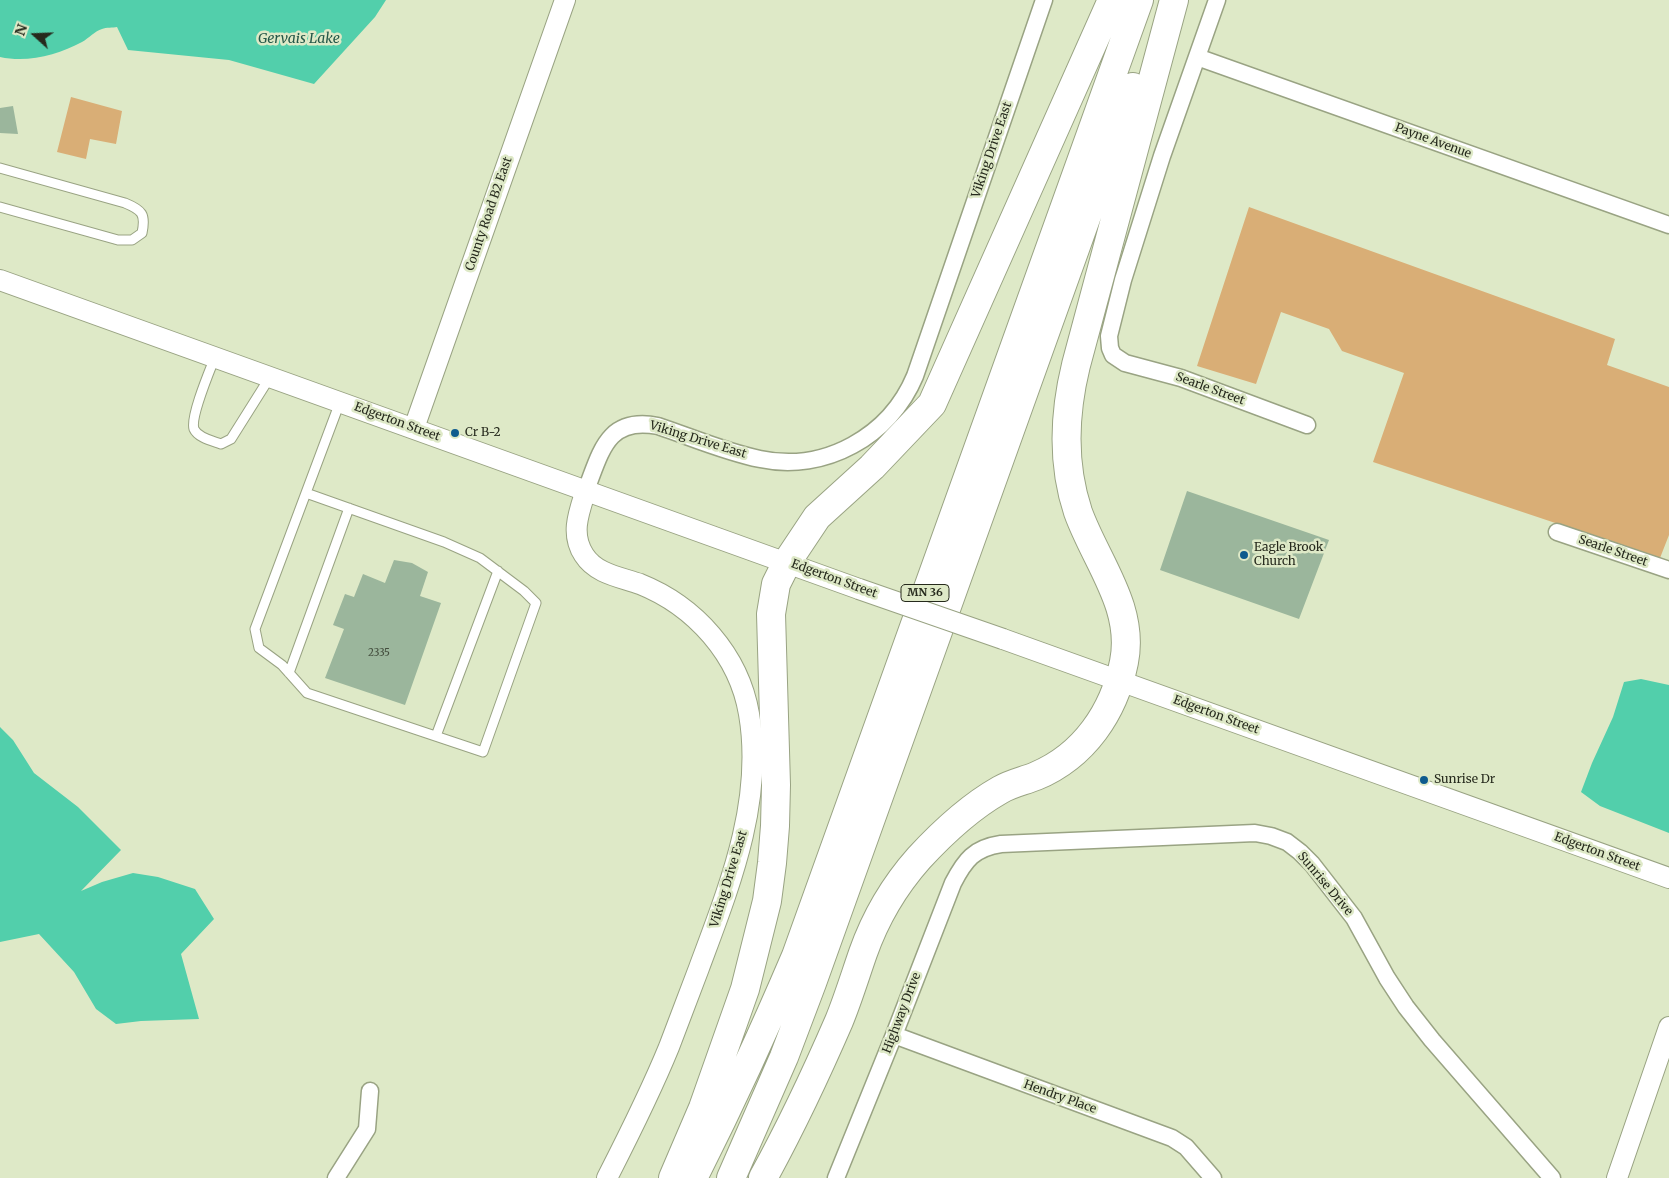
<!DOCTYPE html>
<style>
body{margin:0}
#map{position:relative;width:1669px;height:1178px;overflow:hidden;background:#dee9c7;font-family:Merriweather,serif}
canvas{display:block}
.north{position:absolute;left:10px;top:10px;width:50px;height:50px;-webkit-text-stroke:4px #dee9c7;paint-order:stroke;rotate:290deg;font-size:14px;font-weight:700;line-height:20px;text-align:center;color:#262a1d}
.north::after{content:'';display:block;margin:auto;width:18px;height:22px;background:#262a1d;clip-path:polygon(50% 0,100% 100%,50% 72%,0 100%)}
</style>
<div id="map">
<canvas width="1669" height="1178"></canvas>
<div class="north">N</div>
</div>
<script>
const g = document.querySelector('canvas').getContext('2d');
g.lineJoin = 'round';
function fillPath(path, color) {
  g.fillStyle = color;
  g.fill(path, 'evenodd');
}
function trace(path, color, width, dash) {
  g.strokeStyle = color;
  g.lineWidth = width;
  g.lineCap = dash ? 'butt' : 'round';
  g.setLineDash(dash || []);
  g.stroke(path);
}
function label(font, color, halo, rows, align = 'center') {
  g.font = font + ' Merriweather,serif';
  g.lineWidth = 5;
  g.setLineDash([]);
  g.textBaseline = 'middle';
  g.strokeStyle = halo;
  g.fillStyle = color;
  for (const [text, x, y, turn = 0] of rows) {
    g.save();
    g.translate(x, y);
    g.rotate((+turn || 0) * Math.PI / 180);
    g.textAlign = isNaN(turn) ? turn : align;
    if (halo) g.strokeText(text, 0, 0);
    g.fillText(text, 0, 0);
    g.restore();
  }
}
const green = new Path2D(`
 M71 97 122 111 116 144 90 139 86 159 57 152Z
 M1249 207 1615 339 1607 365 1669 387V535L1660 558 1373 462 1404 373 1342 351 1329 329 1281 312 1256 384 1197 366Z`);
const water = new Path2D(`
 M0 0H386L375 17 314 84 229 60 128 50 117 27C113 28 106 27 102 29 95 31 89 38 82 42 58 55 28 63 0 57Z
 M1641 679 1669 685V833L1600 806 1581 792 1592 763 1613 717 1624 682Z
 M0 727 13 740 34 773 78 807 121 850 81 891 102 882 133 873 158 877 195 889 214 919 181 954 199 1019 141 1021 116 1024 96 1009 74 972 39 934 0 942Z`);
const building = new Path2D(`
 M13 106 18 134 0 133V108Z
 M1187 491 1329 540 1299 619 1160 570Z
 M394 560 412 563 428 572 420 596 441 603 405 705 325 678 344 629 333 625 345 594 354 597 363 574 385 583Z`);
const service = new Path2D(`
 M0 168 125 203C142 210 146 214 142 233L132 240H118L0 207
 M215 357C210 370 190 417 194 429 198 438 213 441 221 444L231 439 270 377
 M306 493 444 542 480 558 524 591 536 603 483 752 307 693 282 665 259 648 255 629 340 402
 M289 673 349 508
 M436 736 498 571`);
const minor = new Path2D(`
 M1217 0 1162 156 1123 280 1109 336 1110 348 1113 355 1125 363 1181 378 1307 425
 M1197 57 1669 225
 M586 490C601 452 607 416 658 426 691 437 725 452 760 459 825 473 890 436 915 376L1044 0
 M1557 532 1669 570
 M894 1035 1172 1138 1186 1147 1213 1178
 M336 1178 367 1129 370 1091
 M836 1178 894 1035 953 883C965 860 974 848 1001 844L1255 833 1271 836 1287 842 1300 852 1312 864 1354 918 1387 978 1406 1007 1432 1040 1552 1178`);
const tertiary = new Path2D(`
 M0 280 859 589
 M414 428 565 0
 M586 490C579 512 570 534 584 555 596 574 620 577 640 584 695 606 739 655 749 714 764 802 729 887 699 968 689 994 679 1021 669 1047 651 1091 629 1135 607 1178
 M1003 639 1669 878
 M1617 1178 1669 1027`);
const motorway = new Path2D(`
 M673 1178 703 1108 745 989 767 901 772 863 775 826 776 785 771 614 776 584 787 562 817 517 872 467 932 404 1112 0
 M693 1178C730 1105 764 1031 796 956L1139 0
 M731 1178 784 1057 812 983 1133 87
 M763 1178C791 1127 816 1074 839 1021 848 999 855 976 863 953 875 919 895 885 919 858 943 832 970 807 1000 790 1012 783 1024 781 1036 776 1084 756 1114 712 1124 662 1135 607 1096 562 1078 512 1062 464 1064 414 1076 365L1174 0`);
const tertiaryBridge = new Path2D(`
 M859 589 1003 639`);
const markers = [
 [455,433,5,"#0e5b8e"],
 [1244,555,5,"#0e5b8e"],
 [1424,780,5,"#0e5b8e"]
];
const numberNames = [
 ["2335",379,653]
];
const shields = [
 [925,593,48]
];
const shieldNames = [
 ["MN 36",925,593]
];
const streetNames = [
 ["Payne Avenue",1433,141,20],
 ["Viking Drive East",992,150,-71],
 ["County Road B2 East",489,214,-71],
 ["Searle Street",1210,389,20],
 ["Edgerton Street",397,422,20],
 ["Viking Drive East",698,440,17],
 ["Searle Street",1613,551,19],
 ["Edgerton Street",834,579,20],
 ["Edgerton Street",1216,715,20],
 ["Edgerton Street",1597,852,20],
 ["Viking Drive East",729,879,-73],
 ["Sunrise Drive",1325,884,50],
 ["Highway Drive",902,1013,-69],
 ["Hendry Place",1060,1097,20]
];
const poiNames = [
 ["Cr B-2",465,433],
 ["Eagle Brook",1254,548],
 ["Church",1254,562],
 ["Sunrise Dr",1434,780]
];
const waterNames = [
 ["Gervais Lake",299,39]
];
fillPath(green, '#d9ae76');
fillPath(water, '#52cfab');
fillPath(building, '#9bb69c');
trace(service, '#99a383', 11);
trace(minor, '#99a383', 19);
trace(tertiary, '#99a383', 22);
trace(motorway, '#99a383', 30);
trace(service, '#fff', 9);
trace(minor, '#fff', 16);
trace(tertiary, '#fff', 20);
trace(motorway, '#fff', 28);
trace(tertiaryBridge, '#99a383', 22, []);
trace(tertiaryBridge, '#fff', 20);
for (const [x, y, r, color] of markers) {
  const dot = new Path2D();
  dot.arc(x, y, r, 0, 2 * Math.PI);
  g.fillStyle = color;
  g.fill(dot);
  trace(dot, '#dee9c7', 2);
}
label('10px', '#434d3d', null, numberNames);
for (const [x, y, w] of shields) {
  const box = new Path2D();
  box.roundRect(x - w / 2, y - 8.5, w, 17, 4);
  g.fillStyle = '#dee9c7';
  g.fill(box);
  trace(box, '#262a1d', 1);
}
label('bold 11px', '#262a1d', null, shieldNames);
label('12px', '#262a1d', '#dee9c7', streetNames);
label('12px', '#262a1d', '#dee9c7', poiNames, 'left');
label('italic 14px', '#245748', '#dee9c7', waterNames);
</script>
